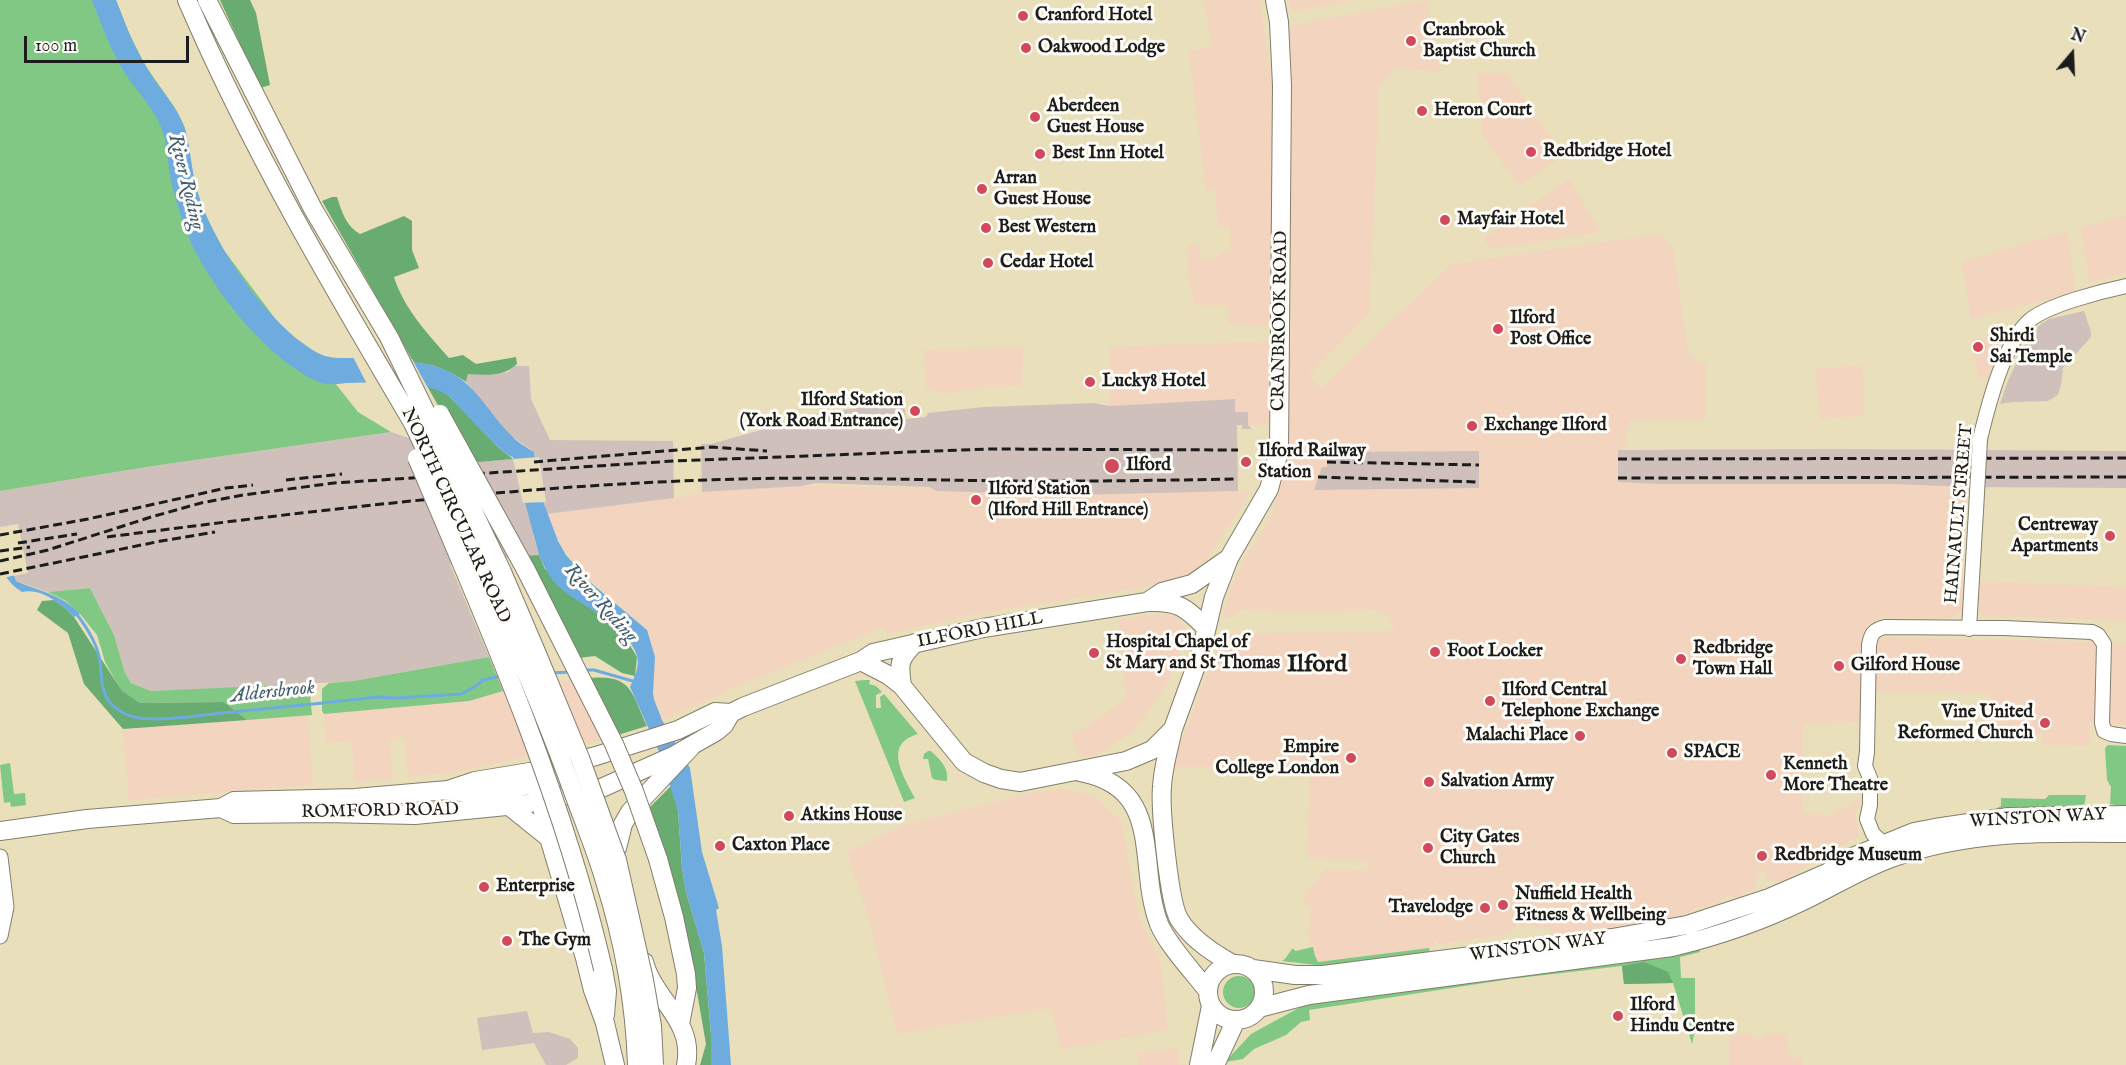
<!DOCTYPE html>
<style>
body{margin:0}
#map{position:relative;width:2126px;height:1065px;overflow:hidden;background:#eadfbb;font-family:"IM FELL English",serif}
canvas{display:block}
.north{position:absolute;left:2042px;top:24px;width:60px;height:60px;-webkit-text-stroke:4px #fdfcf7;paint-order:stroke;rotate:19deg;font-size:16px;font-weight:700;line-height:24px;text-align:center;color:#1c1c1c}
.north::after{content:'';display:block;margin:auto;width:21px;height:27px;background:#1c1c1c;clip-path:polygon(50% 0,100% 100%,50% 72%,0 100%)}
.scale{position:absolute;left:24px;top:36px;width:165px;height:27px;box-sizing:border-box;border:3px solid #1c1c1c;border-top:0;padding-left:8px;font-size:18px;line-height:21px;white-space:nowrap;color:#1c1c1c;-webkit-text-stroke:4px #fdfcf7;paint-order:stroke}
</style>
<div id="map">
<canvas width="2126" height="1065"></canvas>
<div class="north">N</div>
<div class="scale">100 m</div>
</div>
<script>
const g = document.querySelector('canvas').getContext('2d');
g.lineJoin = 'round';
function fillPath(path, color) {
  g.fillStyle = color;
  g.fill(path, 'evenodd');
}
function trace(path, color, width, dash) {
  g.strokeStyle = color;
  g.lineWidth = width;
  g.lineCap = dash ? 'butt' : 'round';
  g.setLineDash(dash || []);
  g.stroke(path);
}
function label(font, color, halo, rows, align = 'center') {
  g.font = font + ' "IM FELL English",serif';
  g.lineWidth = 6;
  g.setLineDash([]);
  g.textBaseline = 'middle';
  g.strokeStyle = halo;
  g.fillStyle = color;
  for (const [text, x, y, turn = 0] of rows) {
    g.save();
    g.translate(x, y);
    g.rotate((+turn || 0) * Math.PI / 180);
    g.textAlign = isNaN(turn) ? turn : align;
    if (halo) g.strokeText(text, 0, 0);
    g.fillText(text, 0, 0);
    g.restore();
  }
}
const built = new Path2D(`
 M1198 0H1258L1260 3 1273 88 1271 321 1268 326 1228 324 1229 305H1195L1189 280 1187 244 1201 245 1200 259H1218L1219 252 1231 251 1230 227 1218 226 1215 190H1206L1189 51 1212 47 1204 1Z
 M1289 0H1349L1292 12Z
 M1427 0 1440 72 1394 68 1379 88 1369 314 1309 375 1321 388 1452 264 1652 235 1661 237 1668 241 1673 248 1688 352 1695 361 1706 364 1705 419 1629 421 1618 482 1894 484 1968 487 1962 548 1964 605 1961 611 1955 616 1948 618 1880 617 1870 622 1862 637 1876 640 1886 637 2126 643V725L2090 723V746L2042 745V734L1990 732V693L1862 691 1861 722 1803 724V812L1828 816 1860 799 1856 811V822L1860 835 1830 853H1813L1812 863 1783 881 1766 880V871H1757L1756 891H1742L1739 897 1727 896 1722 899 1718 907H1695L1691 912 1683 914V917L1656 924 1654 919 1633 926 1632 924 1620 928 1619 926 1606 930V928L1593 932 1592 930 1581 934 1579 932 1553 938 1549 927 1540 928 1518 924 1510 933 1504 935 1438 944V940H1434V947L1318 962 1315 957 1313 945H1311L1308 927 1311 926 1310 914 1312 910 1303 902 1312 886 1326 869 1365 870 1368 868V861L1307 858 1310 780 1309 768 1261 775 1225 767H1174L1175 757 1223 634 1394 631 1390 616 1377 610 1301 612 1240 610 1234 617 1224 618 1222 615 1236 576 1245 558 1270 519 1280 486 1282 470 1288 383 1290 278 1289 26Z
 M1477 73H1507L1563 156 1519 186 1483 135Z
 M1569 179 1601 232 1492 249 1483 239Z
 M2126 216V272L2090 283 2081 228Z
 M2067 231 2076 292 1971 319 1962 262Z
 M1996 335 1999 337 1992 368 1987 378 1978 377 1972 340Z
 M1270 341 1272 345 1270 425H1248L1235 413 1234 399 1110 406V347Z
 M1023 348 1022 386 982 387 945 394 926 387 924 350Z
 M1863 365 1864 416 1820 419 1815 369Z
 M802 486 1250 492 1206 560 1191 575 1174 582 970 615 888 634 882 628 728 690 665 719 661 716 653 693V649L647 630 579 570 558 541 547 514 674 498 702 492Z
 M1979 581 2126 587V621L1982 616 1978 608Z
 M1165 614 1178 617 1185 627 1176 663 1162 693 1134 730 1098 755 1078 756 1071 733 1084 729 1126 698 1118 619Z
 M575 679 602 740 456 772 408 777 405 738 390 739 392 779 355 782 352 741 326 743 324 714 469 701 503 691Z
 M308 715 313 785 129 800 123 729Z
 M1063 789 1094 795 1122 822 1138 916 1161 964 1168 1030 1062 1049 1051 1008 897 1034 870 921 847 852 906 824 1035 792Z
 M1729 1033H1753V1038L1762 1039 1763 1033H1787L1789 1057 1802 1058V1065H1729Z
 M1175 1048 1178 1052 1179 1065H1139L1137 1053Z`);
const industrial = new Path2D(`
 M2084 311 2091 332V337L2063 368 2061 385 2058 395 2048 401 2013 402 2000 404 2007 383 2029 336 2041 324 2049 319Z
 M514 366H529L531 399 550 440 673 441 674 498 547 514 544 502 533 535 539 555 450 564 489 657 353 681 241 688 151 691 131 683 125 673 114 635 90 588 48 592 16 581 13 576 28 573 18 524 0 527V491L153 466 391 432 479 462 535 457 534 452 510 435 466 382 468 374 508 372Z
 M902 390 906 419 926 417 928 413 984 407 1093 403 1110 406 1235 399V412H1248V425L1252 429H1242V425H1237L1238 491 1072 495 937 491 929 487 816 483 802 486 702 492 701 444H711L821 413 878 405Z
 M1340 449 1341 452 1479 451V488L1314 490 1322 467H1327V454L1330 451Z
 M1835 449 2126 451V488L1968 487 1894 484H1660L1618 482V450Z
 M527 1011 533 1033 549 1032 570 1039 578 1048V1058L566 1065H546L534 1043 482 1050 477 1018Z`);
const green = new Path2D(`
 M0 0H116L128 31 145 65 175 108 185 128 195 185 203 211 223 249 277 321 290 335 304 344 358 412 391 432 153 466 0 491Z
 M90 588 114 635 125 673 131 683 151 691 309 684 312 715 247 720 224 702 140 703 122 692 105 662 97 635 80 614 66 601 48 592Z
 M489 657 503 691 469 701 324 714 322 711V689L329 683 353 681Z
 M865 680H870L869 684 876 686 882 692 876 695V708H881L880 697 884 694 918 734C882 744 904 777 915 798L904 802 855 681Z
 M2108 745 2126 746V807L2110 804 2111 787 2107 780 2105 748Z
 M928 751H931C940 760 949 767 947 781L936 780 932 778 928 759H923L924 754Z
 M10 763 14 794 25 793 26 805 11 807 10 802 4 803 0 765Z
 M2049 795H2086L2084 806 1991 811 2001 806V798L2045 799Z
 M1313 947 1315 956 1318 962 1429 948 1430 953 1325 966 1282 961 1285 959 1292 949H1294L1295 951Z
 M1699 948 1700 952 1680 957 1681 978H1695V1030L1692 1044 1673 983 1624 984 1622 966 1510 979 1309 1010 1310 1020 1301 1022 1286 1035 1254 1049 1243 1059 1225 1062 1251 1034 1306 1004Z
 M1223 992a16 16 0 1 1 32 0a16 16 0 1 1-32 0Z`);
const forest = new Path2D(`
 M220 0H250L256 13 270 85 260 88Z
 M332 197H337C342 212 346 226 360 234L404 216 412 221V250L419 268 394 277C404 309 428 334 449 358L463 355 476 364 516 357 517 364C503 377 487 375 468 374L466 382C450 371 433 363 414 363L322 201Z
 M427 386 440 390 449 396 498 447 513 459 479 462 468 458Z
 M539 555 545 569 625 637 637 657 635 676 622 673 595 656 579 658 524 556Z
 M54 600 65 608 74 617 122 691 140 703 224 702 247 720 123 729 84 684 68 633 37 610 42 601Z
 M591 678C633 674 632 695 647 726L618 735Z
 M671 786 678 811 682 868 686 892 704 953 711 1034V1065H700L706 1044 691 958 649 808Z
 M1644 962 1668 972 1673 983 1624 984 1622 966Z`);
const water = new Path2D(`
 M92 0H116C125 22 133 46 146 66 156 85 172 100 181 119 191 140 190 164 196 186 209 239 270 329 320 354 331 359 344 358 355 358 382 358 431 360 453 374 478 388 491 416 512 436 518 443 526 447 534 452L540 493 558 541 566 555 590 582 647 630 655 657 653 693 654 699 662 720 690 768 702 852 719 908 716 910 722 946 731 1065H711V1034L704 953 686 892 682 868 678 811 660 754 630 687C634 678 640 666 637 656 627 623 581 607 558 586 549 577 544 566 539 555L513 457C503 456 460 407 449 396 421 378 379 382 347 383 336 384 327 386 316 381 265 356 217 295 192 245 184 227 178 208 173 189 167 169 169 146 161 127 152 105 135 90 123 70 110 48 101 24 92 0Z
 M0 537 16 581C38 591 62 594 80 614L74 617C62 604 41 588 22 592 0 578 0 562 0 537Z`);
const pier = new Path2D(`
 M352 355 412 359 429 390 404 387 368 386Z
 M539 457 546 502 523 503 513 459Z
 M0 534 3 536 16 575 3 578 0 571Z`);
const stream = new Path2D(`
 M75 612C86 626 97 642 100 661 102 676 100 691 111 704 118 711 129 717 139 718 166 721 195 716 222 713 273 708 325 703 377 697L396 698 461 694 476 686 483 680 500 676
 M585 670H594L636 682
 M552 673 569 672`);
const tertiary = new Path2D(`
 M1980 439C1988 406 2004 342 2030 320 2048 305 2102 291 2126 286
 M1969 629 1976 511
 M1884 844 1873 834 1867 819 1870 805V778L1865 766 1867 752 1869 645C1871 634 1873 630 1885 627L2004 628 2092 632 2098 635 2104 644 2102 723 2104 731 2111 734 2126 736`);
const secondary = new Path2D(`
 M0 857 6 907 0 936`);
const primary = new Path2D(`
 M1149 602C1177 601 1186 607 1205 627
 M861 661 888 675 902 686 964 762 984 773 1001 779 1020 782 1126 761 1152 750 1173 729 1201 652 1214 597 1229 558 1269 489 1279 451 1282 85 1279 22 1275 0
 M902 686C899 664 898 660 915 643
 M1173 729C1169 748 1163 767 1162 787 1160 809 1169 902 1179 919 1190 937 1213 953 1231 963
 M1080 772C1166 788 1136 864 1159 924 1167 944 1194 973 1208 991
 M221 808 234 814 325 813 415 815 527 804 540 800 597 790 673 756 717 731 724 725 731 713 743 707 861 661 873 653 983 628 1147 602 1162 592 1192 584 1229 558
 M0 831 87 819 221 808 234 801 355 798 448 790 475 781 536 771 596 756 678 730 715 712 731 713
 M1208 992a28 28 0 1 1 56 0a28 28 0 1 1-56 0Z
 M1253 969 1295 975H1323L1612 938 1687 925 1769 898 1827 873 1850 858 1914 832 1935 828 2009 817 2126 815
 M1259 1008 1309 995 1672 947C1719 936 1762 921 1805 900 1834 886 1861 869 1891 858 1970 830 2044 832 2126 833
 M1199 1065 1211 1006
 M1215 1065 1236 1020`);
const trunk = new Path2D(`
 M187 0C250 147 332 286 413 423
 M207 0 313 209 389 337 428 417
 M536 771V782L549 838 585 958 593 990 605 1023 615 1065
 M448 790 476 795 516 788 581 772
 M508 805 549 838
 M617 848 623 824 630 812 691 747
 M658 859 674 917 686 974 687 988 680 1024
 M644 962C654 1000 695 1021 686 1065
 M603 969 607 991 605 1015`);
const rail = new Path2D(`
 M1618 459 2126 458
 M534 462 712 447 767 451
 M1327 462 1479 465
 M1318 477 1479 482
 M1618 478 2126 477
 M286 480 342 474
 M0 535 88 519 226 488 253 485
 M107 537C318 510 530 484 742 479 851 476 959 482 1067 481 1124 481 1181 480 1238 479
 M18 543 77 534
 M0 551 30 547
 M0 561 48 550 151 517 201 503 243 495 334 483 674 461 989 449 1238 450
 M0 574 161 541 215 532`);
const tertiaryBridge = new Path2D(`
 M1976 511 1980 439`);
const trunkBridge = new Path2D(`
 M440 414 526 570 614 744 634 791 658 859
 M428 417 502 572 537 654 580 758 617 860 644 980 652 1026 654 1065
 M413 423C471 546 529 669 575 797 585 824 596 851 604 878 623 938 635 1002 637 1065
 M417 458C488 624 562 792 603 969`);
const markers = [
 [1023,16,6,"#d1495b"],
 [1411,41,6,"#d1495b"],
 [1026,48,6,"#d1495b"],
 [1422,111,6,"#d1495b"],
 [1035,117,6,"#d1495b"],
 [1531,152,6,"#d1495b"],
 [1040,154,6,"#d1495b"],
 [982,189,6,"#d1495b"],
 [1445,220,6,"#d1495b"],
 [986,228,6,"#d1495b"],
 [988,263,6,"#d1495b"],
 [1498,329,6,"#d1495b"],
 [1978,347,6,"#d1495b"],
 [1090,382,6,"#d1495b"],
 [915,411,6,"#d1495b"],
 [1472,426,6,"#d1495b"],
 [1246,462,6,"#d1495b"],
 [1112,466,8,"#d1495b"],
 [976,500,6,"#d1495b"],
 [2110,536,6,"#d1495b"],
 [1435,652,6,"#d1495b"],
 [1094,653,6,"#d1495b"],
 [1681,659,6,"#d1495b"],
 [1839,666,6,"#d1495b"],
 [1490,701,6,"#d1495b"],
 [2045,723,6,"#d1495b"],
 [1580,736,6,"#d1495b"],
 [1672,753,6,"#d1495b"],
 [1351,758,6,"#d1495b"],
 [1771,775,6,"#d1495b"],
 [1429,782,6,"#d1495b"],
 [789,816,6,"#d1495b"],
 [720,846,6,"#d1495b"],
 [1428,848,6,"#d1495b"],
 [1762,856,6,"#d1495b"],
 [484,887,6,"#d1495b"],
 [1503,905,6,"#d1495b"],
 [1485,908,6,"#d1495b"],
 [507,941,6,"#d1495b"],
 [1618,1016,6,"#d1495b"]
];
const poiNames = [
 ["Cranford Hotel",1035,16],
 ["Cranbrook",1423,31],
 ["Baptist Church",1423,52],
 ["Oakwood Lodge",1038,48],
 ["Aberdeen",1047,107],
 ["Guest House",1047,128],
 ["Heron Court",1434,111],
 ["Redbridge Hotel",1543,152],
 ["Best Inn Hotel",1052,154],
 ["Arran",994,179],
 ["Guest House",994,200],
 ["Mayfair Hotel",1457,220],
 ["Best Western",998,228],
 ["Cedar Hotel",1000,263],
 ["Ilford",1510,319],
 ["Post Office",1510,340],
 ["Shirdi",1990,337],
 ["Sai Temple",1990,358],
 ["Lucky8 Hotel",1102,382],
 ["Ilford Station",903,401,"right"],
 ["(York Road Entrance)",903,422,"right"],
 ["Exchange Ilford",1484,426],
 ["Ilford Railway",1258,452],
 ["Station",1258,473],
 ["Ilford",1126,466],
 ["Ilford Station",988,490],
 ["(Ilford Hill Entrance)",988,511],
 ["Centreway",2098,526,"right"],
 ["Apartments",2098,547,"right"],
 ["Hospital Chapel of",1106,643],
 ["St Mary and St Thomas",1106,664],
 ["Redbridge",1693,649],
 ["Town Hall",1693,670],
 ["Foot Locker",1447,652],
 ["Gilford House",1851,666],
 ["Ilford Central",1502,691],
 ["Telephone Exchange",1502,712],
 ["Vine United",2033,713,"right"],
 ["Reformed Church",2033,734,"right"],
 ["Malachi Place",1568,736,"right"],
 ["Empire",1339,748,"right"],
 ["College London",1339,769,"right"],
 ["SPACE",1684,753],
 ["Kenneth",1783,765],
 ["More Theatre",1783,786],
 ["Salvation Army",1441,782],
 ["Atkins House",801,816],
 ["City Gates",1440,838],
 ["Church",1440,859],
 ["Caxton Place",732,846],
 ["Redbridge Museum",1774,856],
 ["Enterprise",496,887],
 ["Nuffield Health",1515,895],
 ["Fitness & Wellbeing",1515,916],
 ["Travelodge",1473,908,"right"],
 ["The Gym",519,941],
 ["Ilford",1630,1006],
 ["Hindu Centre",1630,1027]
];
const streetNames = [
 ["CRANBROOK ROAD",1281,321,-89],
 ["HAINAULT STREET",1960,514,-85],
 ["NORTH CIRCULAR ROAD",455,516,65],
 ["ILFORD HILL",980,631,-11],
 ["ROMFORD ROAD",380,812,-1],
 ["WINSTON WAY",2038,819,-3],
 ["WINSTON WAY",1538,948,-7]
];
const waterNames = [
 ["River Roding",185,182,76],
 ["River Roding",600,604,48],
 ["Aldersbrook",273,693,-6]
];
const districtNames = [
 ["Ilford",1317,666]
];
fillPath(built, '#f3d4bf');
fillPath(industrial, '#cfc0bb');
fillPath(green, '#81c884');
fillPath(forest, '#68ac72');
fillPath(water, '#6eace0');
fillPath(pier, '#eadfbb');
trace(stream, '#6eace0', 3);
trace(tertiary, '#837e6c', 16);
trace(secondary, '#837e6c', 17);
trace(primary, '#837e6c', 20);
trace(trunk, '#837e6c', 20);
trace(tertiary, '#fff', 14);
trace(secondary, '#fff', 15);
trace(primary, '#fff', 18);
trace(trunk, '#fff', 18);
trace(rail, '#1c1c1c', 3, [9, 4.5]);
trace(tertiaryBridge, '#837e6c', 16, []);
trace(trunkBridge, '#837e6c', 20, []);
trace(tertiaryBridge, '#fff', 14);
trace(trunkBridge, '#fff', 18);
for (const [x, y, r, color] of markers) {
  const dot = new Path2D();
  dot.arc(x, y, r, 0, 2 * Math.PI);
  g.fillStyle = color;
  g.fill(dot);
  trace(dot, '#fdfcf7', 2);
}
label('bold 18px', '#1c1c1c', '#fdfcf7', poiNames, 'left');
label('18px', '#1c1c1c', '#fdfcf7', streetNames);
label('italic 20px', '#415d74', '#fdfcf7', waterNames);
label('bold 24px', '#1c1c1c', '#fdfcf7', districtNames);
</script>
